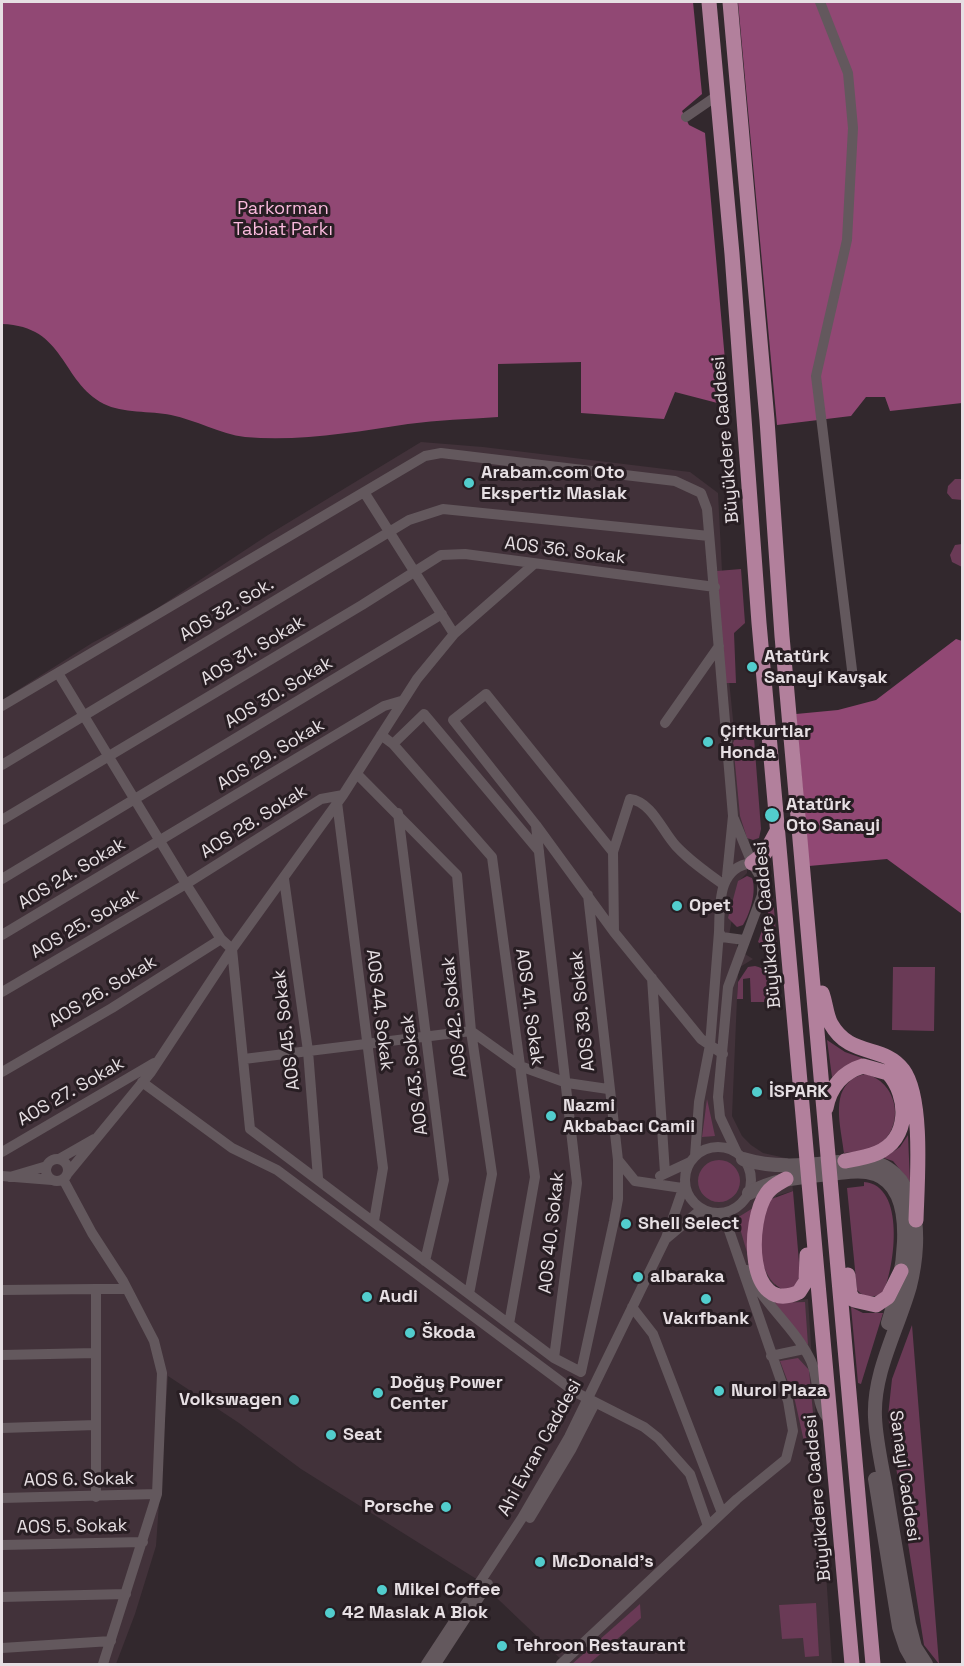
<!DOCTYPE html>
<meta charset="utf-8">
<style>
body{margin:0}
#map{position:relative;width:964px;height:1666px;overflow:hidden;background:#32282d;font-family:"Space Grotesk",sans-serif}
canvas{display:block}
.frame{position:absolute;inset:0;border:3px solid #e6dfe3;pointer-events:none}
</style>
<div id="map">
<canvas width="964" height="1666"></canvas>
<div class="frame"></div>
</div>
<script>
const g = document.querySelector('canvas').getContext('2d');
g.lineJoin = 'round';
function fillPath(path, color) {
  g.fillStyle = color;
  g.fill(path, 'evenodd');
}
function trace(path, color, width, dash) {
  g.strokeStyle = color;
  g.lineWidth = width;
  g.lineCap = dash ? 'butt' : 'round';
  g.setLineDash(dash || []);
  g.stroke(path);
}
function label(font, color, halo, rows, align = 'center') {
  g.font = font + ' "Space Grotesk",sans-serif';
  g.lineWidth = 6;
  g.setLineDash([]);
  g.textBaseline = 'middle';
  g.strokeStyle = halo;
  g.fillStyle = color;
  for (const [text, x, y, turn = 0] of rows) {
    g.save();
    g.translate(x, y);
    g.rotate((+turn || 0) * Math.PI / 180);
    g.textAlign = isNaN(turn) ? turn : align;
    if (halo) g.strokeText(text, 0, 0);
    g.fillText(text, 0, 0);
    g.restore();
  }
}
const built = new Path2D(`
 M421 442 483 447 690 472 718 493 726 650 743 819 749 839 747 873 739 881 728 941 737 944V949L753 959 740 967 738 975 732 1116 742 1136 751 1145 763 1153 790 1159 793 1191 776 1196 775 1286 786 1302 808 1299 832 1664H566L478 1580 301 1469 239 1423 168 1376 156 1546 135 1614 116 1664H2V700L92 643 156 609 268 535Z`);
const green = new Path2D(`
 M955 479H962V500L952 499 947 493 948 486Z
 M962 544V567L952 562 950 555 955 545Z
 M741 569 745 623 734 633 736 683H724L717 571Z
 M753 725 761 829 759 838 753 840 747 838 740 816 733 743 741 726Z
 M747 876 752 878C757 891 750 914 743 925L737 927 728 918 738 881Z
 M773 898 778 955 758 942Z
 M755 966C775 971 774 984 777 1002H751L750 978 743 979V999H737L738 982 748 967Z
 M893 967H935L934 1031 892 1030Z
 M827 1040 845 1052 862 1058V1061L845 1066 832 1077Z
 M865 1074C897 1081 906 1124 880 1144 869 1151 856 1152 844 1153 841 1125 827 1083 865 1074Z
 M707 1099 715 1136 702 1137Z
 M908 1135 910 1182 893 1161 884 1158 900 1147Z
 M698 1181a21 21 0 1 1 42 0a21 21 0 1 1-42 0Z
 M864 1182C906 1185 895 1267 883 1293 874 1298 864 1298 857 1290L847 1188 864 1186Z
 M793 1191 800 1274 796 1286 784 1290C762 1281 758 1249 760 1227 761 1218 766 1208 769 1200Z
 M753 1208 748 1256 737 1218Z
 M805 1302 808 1345 772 1303Z
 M851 1307 863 1313H883L861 1384 858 1383Z
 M912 1325 939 1664 924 1645 888 1416 892 1379Z
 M798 1358 809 1370 816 1445 805 1446 795 1401 780 1361Z
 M816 1603 819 1656 805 1657 803 1638 782 1639 779 1605Z
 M640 1604 641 1618 589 1664H572Z`);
const forest = new Path2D(`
 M2 2H693L702 94 682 111 689 125 705 133 729 406 675 392 664 419 581 413V362L498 364V417C468 419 438 420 408 424 355 432 299 442 245 437 220 434 196 420 171 415 151 411 122 413 104 404 60 381 66 326 2 324Z
 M738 2H962V403L890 411 885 397H866L851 416 777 425Z
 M956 639 962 641V914L887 859 809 866 796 714 838 710 876 700Z`);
const minor = new Path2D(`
 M820 2 848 73 853 128 847 240 816 376 853 678
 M686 117 718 95
 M364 492 454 634
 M58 673 186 884 221 939 232 949 250 1129 554 1358 581 1372 614 1221 618 1199V1160L588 895
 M2 706 425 456 441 453 675 481 701 493 707 509 733 816 727 876
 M665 723 719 646
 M381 735 393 744 492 857 535 1177 509 1324
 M393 744 424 714 539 851
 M2 765 409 520 443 509 709 536
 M357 774 457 875 471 1031 492 1174 469 1294
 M337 802 383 1168 374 1221
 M398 813 444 1180 425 1261
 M734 819 752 863
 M2 820 362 605 441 555 465 554 715 587
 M536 826 577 1183 554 1358
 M613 852 486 694 453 720 536 825 614 932 701 1039 723 1054
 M2 879 442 614
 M284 879 308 1051 318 1178
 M614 932 613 852 630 799C652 802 662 831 676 846 690 861 707 873 724 885
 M2 935 384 706 401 701
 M652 978 665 1173
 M2 992 186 884 321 799 343 795
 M244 1059 471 1031 520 1066 567 1083 608 1089
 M2 1072 112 1008 221 939
 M142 1082 232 1148 277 1170 575 1392 644 1427 658 1438 690 1474 708 1526
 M685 1180a33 33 0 1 1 66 0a33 33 0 1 1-66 0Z
 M2 1152 154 1063
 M737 1153 720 1117 718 1097 728 987 762 895V880L752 863C717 867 720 905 719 932L722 937 744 940
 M695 1156 699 1102 710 1045 719 932
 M59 1159 94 1139
 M46 1170a11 11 0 1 1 22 0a11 11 0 1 1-22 0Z
 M618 1160 635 1181 682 1188
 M68 1173 151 1072 232 949 343 795 417 679 454 634 534 564
 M2 1176 52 1180
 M660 1176 690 1162
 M10 1177 47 1166
 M63 1179 92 1233 123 1281 154 1341 162 1373 157 1494 103 1664
 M667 1238 698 1212 705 1211
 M747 1270C763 1304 795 1327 811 1361 820 1381 814 1406 830 1421
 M96 1289H127
 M2 1290 96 1289V1497
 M632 1307 653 1334 722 1513
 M2 1355 96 1353
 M771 1356 804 1349
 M2 1428 96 1425
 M2 1498 157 1494
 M530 1518 571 1450 595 1403
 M2 1545 143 1542
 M2 1597 126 1594
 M2 1648 111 1641
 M426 1664 522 1518 569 1437 666 1238 685 1183
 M436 1664 488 1584
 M561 1664 737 1499 786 1459 793 1431 788 1401 723 1213`);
const tertiary = new Path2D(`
 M743 1159C776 1169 806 1165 839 1162
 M858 1160C922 1162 922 1239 910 1286 898 1329 873 1372 875 1417 876 1441 882 1466 886 1489 893 1534 901 1579 909 1624L915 1647 926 1664
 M749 1193C775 1179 800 1177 829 1174 844 1173 860 1169 875 1174 923 1192 900 1287 888 1323
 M875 1479 899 1627 906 1648 915 1664`);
const primary = new Path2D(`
 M709 2 732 254 759 623 852 1664
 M730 2 767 420 782 636 873 1664
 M752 863 765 853 777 831
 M822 993C826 1004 826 1015 831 1024 850 1058 884 1044 903 1070 924 1098 917 1185 916 1220
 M826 1108C830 1087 843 1072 863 1066L888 1073C909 1096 910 1139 877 1153 868 1157 856 1159 845 1161
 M786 1179C779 1183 772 1186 767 1193 747 1220 746 1317 799 1292L806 1281 807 1255
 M848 1275 850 1294 854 1300 876 1305 888 1297 901 1271`);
const markers = [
 [469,483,6,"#52cdcd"],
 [752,667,6,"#52cdcd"],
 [708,742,6,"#52cdcd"],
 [772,815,8,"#52cdcd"],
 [677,906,6,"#52cdcd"],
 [757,1092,6,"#52cdcd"],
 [551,1116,6,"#52cdcd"],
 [626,1224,6,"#52cdcd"],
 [638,1277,6,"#52cdcd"],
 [367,1297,6,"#52cdcd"],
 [706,1299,6,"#52cdcd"],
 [410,1333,6,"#52cdcd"],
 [719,1391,6,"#52cdcd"],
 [378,1393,6,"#52cdcd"],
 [294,1400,6,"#52cdcd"],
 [331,1435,6,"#52cdcd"],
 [446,1507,6,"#52cdcd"],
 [540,1562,6,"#52cdcd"],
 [382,1590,6,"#52cdcd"],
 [330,1613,6,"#52cdcd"],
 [502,1646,6,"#52cdcd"]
];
const parkNames = [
 ["Parkorman",283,209],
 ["Tabiat Parkı",283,230]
];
const streetNames = [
 ["Büyükdere Caddesi",726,440,-95],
 ["AOS 36. Sokak",565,551,7],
 ["AOS 32. Sok.",227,610,-31],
 ["AOS 31. Sokak",253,651,-31],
 ["AOS 30. Sokak",279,693,-31],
 ["AOS 29. Sokak",271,755,-31],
 ["AOS 28. Sokak",254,822,-32],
 ["AOS 24. Sokak",72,874,-31],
 ["AOS 25. Sokak",85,924,-30],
 ["Büyükdere Caddesi",768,925,-95],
 ["AOS 26. Sokak",103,992,-31],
 ["AOS 41. Sokak",529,1007,82],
 ["AOS 44. Sokak",379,1010,83],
 ["AOS 39. Sokak",583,1011,-96],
 ["AOS 42. Sokak",455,1017,-96],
 ["AOS 45. Sokak",287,1030,-97],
 ["AOS 43. Sokak",415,1075,-97],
 ["AOS 27. Sokak",71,1092,-30],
 ["AOS 40. Sokak",552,1233,-84],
 ["Ahi Evran Caddesi",540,1448,-61],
 ["Sanayi Caddesi",904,1476,82],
 ["AOS 6. Sokak",79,1480,-1],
 ["Büyükdere Caddesi",818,1498,-95],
 ["AOS 5. Sokak",72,1527,-1]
];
const poiNames = [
 ["Arabam.com Oto",481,473],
 ["Ekspertiz Maslak",481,494],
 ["Atatürk",764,657],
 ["Sanayi Kavşak",764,678],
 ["Çiftkurtlar",720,732],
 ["Honda",720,753],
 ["Atatürk",786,805],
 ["Oto Sanayi",786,826],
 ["Opet",689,906],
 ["İSPARK",769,1092],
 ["Nazmi",563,1106],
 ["Akbabacı Camii",563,1127],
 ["Shell Select",638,1224],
 ["albaraka",650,1277],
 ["Audi",379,1297],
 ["Vakıfbank",706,1319,"center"],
 ["Škoda",422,1333],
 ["Doğuş Power",390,1383],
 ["Center",390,1404],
 ["Nurol Plaza",731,1391],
 ["Volkswagen",282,1400,"right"],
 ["Seat",343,1435],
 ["Porsche",434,1507,"right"],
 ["McDonald's",552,1562],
 ["Mikel Coffee",394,1590],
 ["42 Maslak A Blok",342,1613],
 ["Tehroon Restaurant",514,1646]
];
fillPath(built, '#42323a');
fillPath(green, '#6a3a56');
fillPath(forest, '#914874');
trace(minor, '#63585d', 10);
trace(tertiary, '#63585d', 14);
trace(primary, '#b2809c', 15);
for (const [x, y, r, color] of markers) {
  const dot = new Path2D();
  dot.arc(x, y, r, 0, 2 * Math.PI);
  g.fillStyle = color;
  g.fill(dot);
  trace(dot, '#281e23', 2);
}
label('18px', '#fabadd', '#281e23', parkNames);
label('18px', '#e6dfe3', '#281e23', streetNames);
label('bold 18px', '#e6dfe3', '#281e23', poiNames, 'left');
</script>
